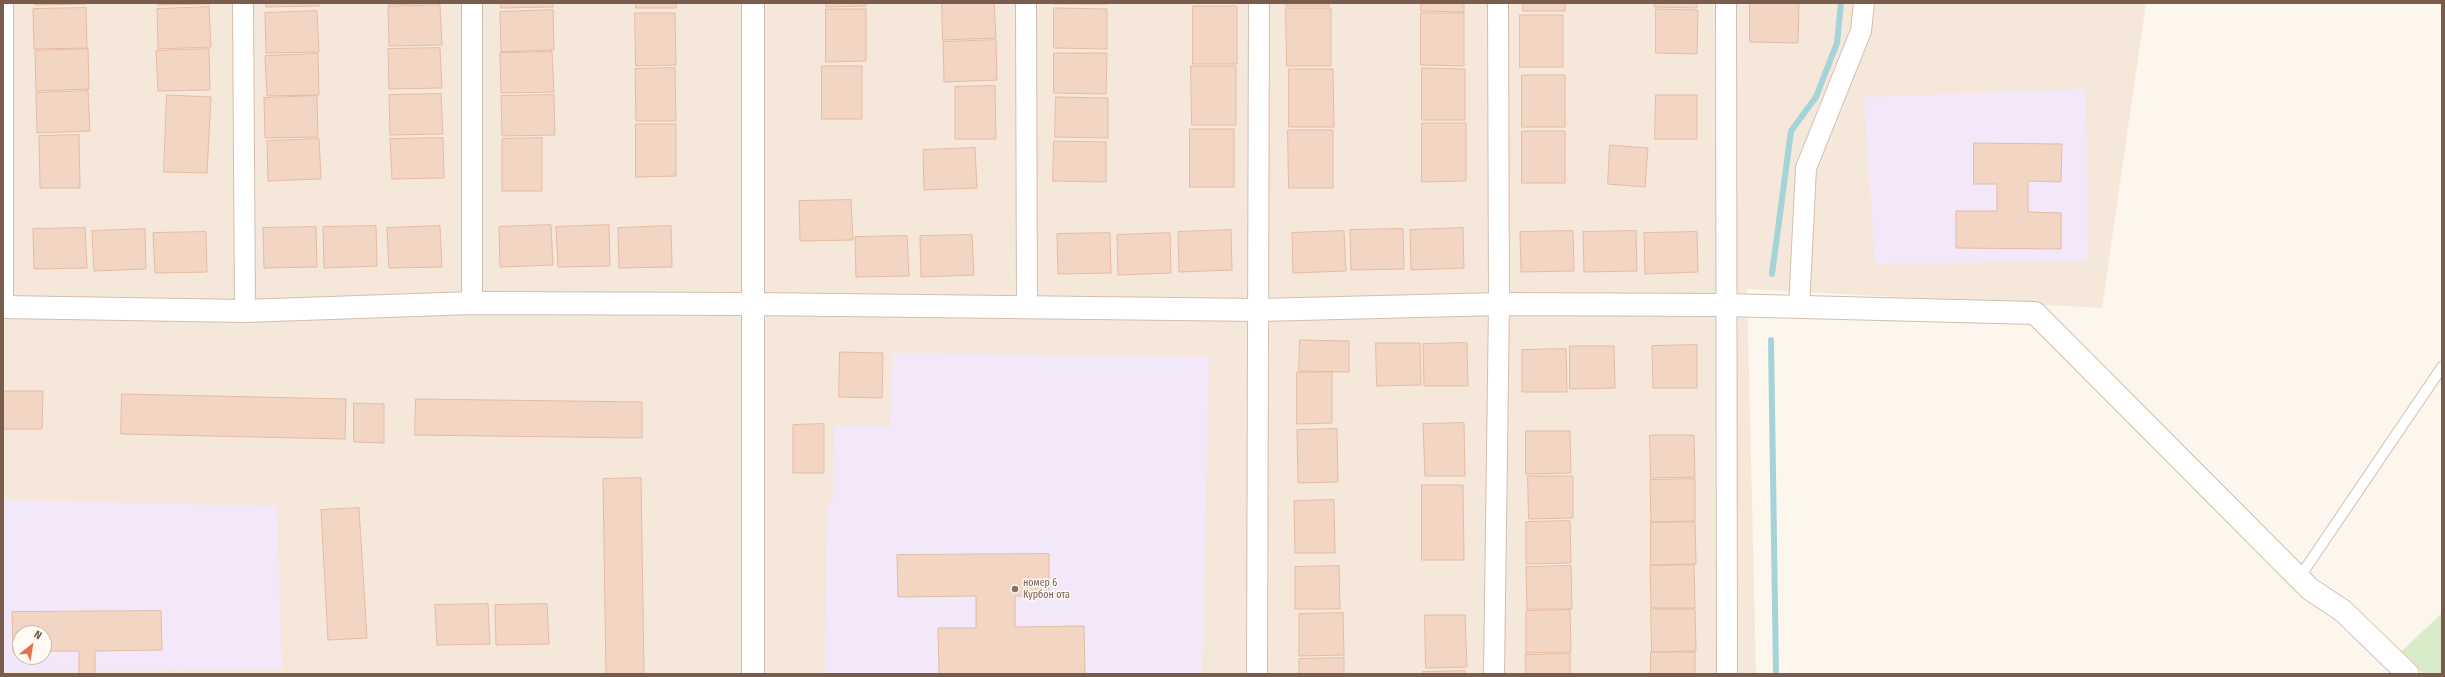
<!DOCTYPE html>
<meta charset="utf-8">
<style>
body{margin:0}
#map{position:relative;width:2445px;height:677px;overflow:hidden;background:#fdf6ec;font-family:"Fira Sans Condensed",sans-serif}
canvas{display:block}
.frame{position:absolute;inset:0;border:4px solid #7a5c4d;pointer-events:none}
.north{position:absolute;left:12px;top:625px;width:40px;height:40px;box-sizing:border-box;background:#fffaf3;border:1px solid #cabbb1;border-radius:50%;rotate:30deg;font-size:11px;font-weight:700;line-height:16px;text-align:center;color:#7a5c4d}
.north::after{content:'';display:block;margin:auto;width:14px;height:18px;background:#e76f51;clip-path:polygon(50% 0,100% 100%,50% 72%,0 100%)}
</style>
<div id="map">
<canvas width="2445" height="677"></canvas>
<div class="frame"></div>
<div class="north">N</div>
</div>
<script>
const g = document.querySelector('canvas').getContext('2d');
g.lineJoin = 'round';
function fillPath(path, color) {
  g.fillStyle = color;
  g.fill(path, 'evenodd');
}
function trace(path, color, width, dash) {
  g.strokeStyle = color;
  g.lineWidth = width;
  g.lineCap = dash ? 'butt' : 'round';
  g.setLineDash(dash || []);
  g.stroke(path);
}
function label(font, color, halo, rows, align = 'center') {
  g.font = font + ' "Fira Sans Condensed",sans-serif';
  g.lineWidth = 3;
  g.setLineDash([]);
  g.textBaseline = 'middle';
  g.strokeStyle = halo;
  g.fillStyle = color;
  for (const [text, x, y, turn = 0] of rows) {
    g.save();
    g.translate(x, y);
    g.rotate((+turn || 0) * Math.PI / 180);
    g.textAlign = isNaN(turn) ? turn : align;
    if (halo) g.strokeText(text, 0, 0);
    g.fillText(text, 0, 0);
    g.restore();
  }
}
const residential = new Path2D(`
 M3 3H2146L2102 308 1747 289 1756 674H3ZM20 633H44V657H20Z`);
const education = new Path2D(`
 M2086 89 2088 261 1875 264 1864 97Z
 M893 353 1209 357 1202 674H825L827 508 833 500 834 426H890Z
 M3 500 277 506 282 670 3 671ZM20 633H44V657H20Z`);
const green = new Path2D(`
 M2442 613V674H2424L2402 651Z`);
const stream = new Path2D(`
 M1772 274 1791 131 1816 97 1837 43 1841 3
 M1771 340 1776 674`);
const building = new Path2D(`
 M35 3H87V4L35 5Z
 M158 3H210L211 4 158 5Z
 M266 3H319V6L266 7Z
 M388 3H441L388 5Z
 M501 3H553V7L501 8Z
 M636 3H676V8H636Z
 M826 3H866V6L826 7Z
 M942 3H994L996 38 943 40Z
 M1054 3H1107V4H1054Z
 M1286 3H1329V6H1286Z
 M1421 3H1464V12L1421 11Z
 M1523 3H1565V11H1523Z
 M1655 3H1697V8L1655 7Z
 M1750 3H1799L1798 43 1750 42Z
 M440 5 442 45 389 46 388 7Z
 M1193 6H1237V64H1193Z
 M209 7 211 47 158 49 157 9Z
 M86 8 87 48 34 49 33 9Z
 M1054 8 1107 9V49L1054 48Z
 M1286 8H1331V66H1287Z
 M826 9H866V61L826 62Z
 M1656 9 1698 10 1697 54 1656 53Z
 M553 10 554 50 501 52 500 12Z
 M317 11 319 52 266 53 265 13Z
 M635 13H675L676 65 636 66Z
 M1421 13H1464V66L1421 65Z
 M1520 15H1563V67H1520Z
 M996 40 997 80 944 82 943 42Z
 M440 48 442 88 389 89 388 49Z
 M88 49 89 89 36 91 35 51Z
 M209 49 210 90 158 91 156 51Z
 M552 52 554 92 501 93 500 53Z
 M1054 53H1107L1106 94 1054 93Z
 M318 54 319 95 267 96 265 56Z
 M822 66H862V119H822Z
 M1191 66H1236V125H1192Z
 M675 68 676 121H636L635 69Z
 M1422 68 1465 69V120H1422Z
 M1289 69H1333L1334 127H1289Z
 M1522 75H1565V127H1522Z
 M995 86 996 139H955V87Z
 M88 91 90 131 37 133 36 93Z
 M441 94 443 134 390 135 389 95Z
 M167 95 211 97 207 173 164 172Z
 M554 95 555 135 502 136 501 96Z
 M1656 95H1697V139H1655Z
 M317 96 318 137 265 138 264 98Z
 M1056 97 1108 98V138L1055 137Z
 M1422 123H1466V181L1422 182Z
 M636 124H676V176L636 177Z
 M1190 129H1234V187H1190Z
 M1288 130H1333V188H1289Z
 M1522 131H1565V183H1522Z
 M79 135 80 188H40L39 136Z
 M443 138 444 178 392 179 390 139Z
 M542 138V191H502V139Z
 M319 139 321 179 268 181 267 141Z
 M1054 141 1106 142V182L1053 181Z
 M1974 143 2062 144 2061 182 2028 181V212L2061 213V249L1956 248V211H1997V184H1974Z
 M1610 145 1648 148 1645 187 1608 184Z
 M975 148 977 188 924 190 923 150Z
 M851 200 853 240 800 241 799 201Z
 M551 225 553 265 500 267 499 227Z
 M609 225 610 266 558 267 556 227Z
 M376 226 377 266 324 268 323 227Z
 M440 226 442 267 389 268 387 228Z
 M671 226 672 267 619 268 618 228Z
 M316 227 317 267 264 268 263 228Z
 M85 228 87 268 34 269 33 229Z
 M1463 228 1464 268 1411 270 1410 230Z
 M145 229 146 269 94 271 92 231Z
 M1403 229 1404 269 1351 270 1350 230Z
 M1231 230 1232 270 1179 272 1178 232Z
 M1344 231 1346 271 1293 273 1292 233Z
 M1573 231 1574 271 1521 272 1520 232Z
 M1636 231 1637 271 1584 272 1583 232Z
 M206 232 207 272 155 273 153 233Z
 M1697 232 1698 272 1645 274 1644 233Z
 M1110 233 1111 273 1058 274 1057 234Z
 M1170 233 1171 273 1118 275 1117 235Z
 M972 235 974 275 921 277 920 236Z
 M907 236 909 276 856 277 855 237Z
 M1300 340 1349 341V372L1299 371Z
 M1376 343H1420L1421 385 1377 386Z
 M1467 343 1468 386H1424L1423 344Z
 M1697 345V388H1653L1652 346Z
 M1570 346H1614L1615 388 1570 389Z
 M1566 349 1567 392H1522V350Z
 M840 352 883 353 882 398 839 397Z
 M1297 372H1332V423L1297 424Z
 M3 391H43L42 429H3Z
 M122 394 346 399 345 439 121 434Z
 M416 399 642 402V438L415 435Z
 M354 403 384 404V443L354 442Z
 M1464 423 1465 476H1425L1423 424Z
 M824 424V473H793V425Z
 M1337 429 1338 482 1298 483 1297 430Z
 M1526 431H1570L1571 473 1526 474Z
 M1650 435H1694L1695 477 1651 478Z
 M1528 476H1573V518L1529 519Z
 M641 478 644 674H606L603 479Z
 M1695 479V521L1651 522 1650 480Z
 M1422 485H1463L1464 560H1422Z
 M1334 500 1335 553H1295L1294 501Z
 M359 508 367 638 328 640 321 510Z
 M1570 521 1571 563 1526 564V522Z
 M1651 522H1695L1696 564 1651 565Z
 M1049 554V596H1015V627L1084 626 1085 674H939L938 628H976V596L898 597 897 555Z
 M1694 565 1695 608H1651L1650 566Z
 M1339 566 1340 609H1295V567Z
 M1571 566 1572 609H1527L1526 567Z
 M488 604 490 644 437 645 435 605Z
 M547 604 549 644 496 645 495 605Z
 M1651 609H1695L1696 651 1652 652Z
 M1570 610 1571 652 1526 653V611Z
 M161 611 162 650 95 651V674H79V651H44V633H20V652H13L12 612Z
 M1343 613 1344 655 1299 656V614Z
 M1425 615H1465L1467 667 1426 668Z
 M1651 652H1695V674H1651Z
 M1570 654V674H1526L1525 655Z
 M1344 658V674H1299V659Z
 M1465 671V674H1424L1423 672Z`);
const service = new Path2D(`
 M2299 578 2442 367`);
const minor = new Path2D(`
 M3 3V307
 M243 3 245 311
 M1026 3 1027 308
 M1726 3 1727 674
 M472 303V3
 M1799 307 1806 168 1861 31 1864 3
 M1257 674 1259 3
 M1494 674 1499 304 1498 3`);
const tertiary = new Path2D(`
 M753 3V674
 M3 307 245 311 472 303 753 304 1260 310 1499 304 1725 305 2035 313 2299 578 2310 589 2343 611 2408 674`);
const markers = [
 [1015,589,4,"#8d6e63"]
];
const educationNames = [
 ["номер 6",1023,583],
 ["Курбон ота",1023,595]
];
fillPath(residential, '#f5e8da');
fillPath(education, '#f3e8fa');
fillPath(green, '#d8ecc9');
trace(stream, '#a5d3da', 6);
fillPath(building, '#f3d5c3');
trace(building, '#e6bba3', 1);
trace(service, '#d1beb0', 12);
trace(minor, '#d1beb0', 22);
trace(tertiary, '#d1beb0', 24);
trace(service, '#fff', 10);
trace(minor, '#fff', 20);
trace(tertiary, '#fff', 22);
for (const [x, y, r, color] of markers) {
  const dot = new Path2D();
  dot.arc(x, y, r, 0, 2 * Math.PI);
  g.fillStyle = color;
  g.fill(dot);
  trace(dot, '#fffaf3', 1.5);
}
label('10px', '#785e54', '#fffaf3', educationNames, 'left');
</script>
